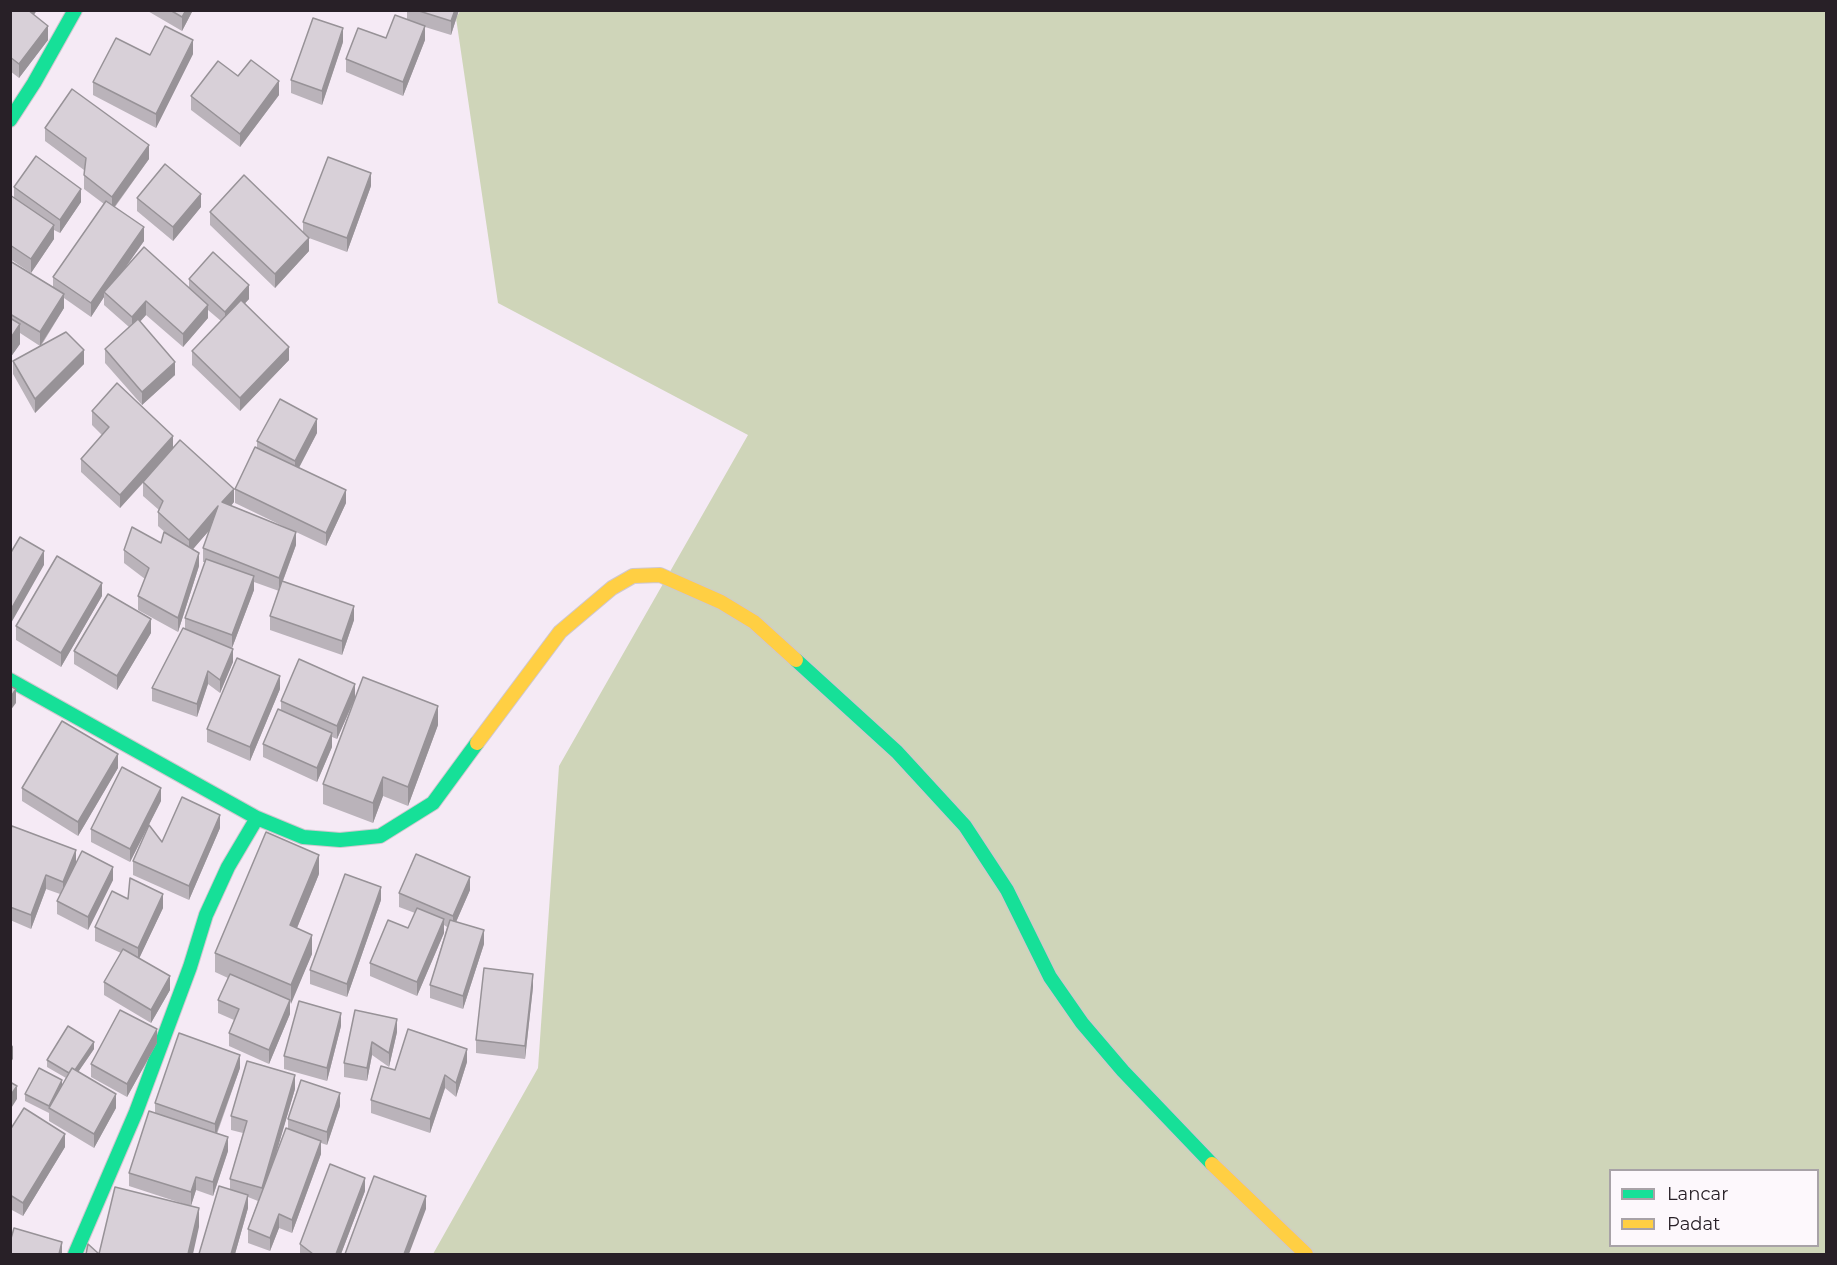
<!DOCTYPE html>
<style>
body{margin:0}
#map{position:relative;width:1837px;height:1265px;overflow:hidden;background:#f5eaf5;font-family:Montserrat,sans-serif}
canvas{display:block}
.frame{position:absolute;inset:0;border:12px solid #282027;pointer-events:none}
.legend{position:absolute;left:1609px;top:1169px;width:210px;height:78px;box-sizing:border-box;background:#fdf8fc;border:2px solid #a8a2a7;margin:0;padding:8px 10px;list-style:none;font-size:18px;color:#282027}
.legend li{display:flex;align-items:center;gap:12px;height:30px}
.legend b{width:30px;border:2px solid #a8a2a7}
</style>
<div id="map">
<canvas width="1837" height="1265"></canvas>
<div class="frame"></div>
<ul class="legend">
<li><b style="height:8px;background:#16e098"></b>Lancar</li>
<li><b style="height:8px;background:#ffcf43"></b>Padat</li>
</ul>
</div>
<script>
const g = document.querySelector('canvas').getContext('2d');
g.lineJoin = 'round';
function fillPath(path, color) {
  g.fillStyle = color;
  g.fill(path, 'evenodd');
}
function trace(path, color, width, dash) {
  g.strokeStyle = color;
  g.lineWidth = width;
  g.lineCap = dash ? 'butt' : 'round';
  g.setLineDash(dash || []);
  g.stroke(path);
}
const forest = new Path2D(`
 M460 11H1826V1254H433L538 1068 559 766 748 435 498 303 456 18ZM1610 1170H1818V1246H1610Z`);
const fast = new Path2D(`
 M10 120 34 83 75 10
 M796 660 897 752 965 826 1007 890 1050 977 1082 1023 1123 1071 1212 1164
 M10 680 257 818 303 837 340 840 380 836 433 803 477 743
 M75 1254 136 1112 190 967 206 915 228 867 257 818`);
const slow = new Path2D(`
 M477 743 560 632 612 588 633 576 660 575 721 602 754 622 796 660
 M1212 1164 1306 1254`);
const wall = new Path2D(`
 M10 10H37L34 15 48 40 19 78 10 71Z
 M146 10H193L182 31Z
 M407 10H459L451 35 425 27V40L403 96 346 72V59L386 38 407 19Z
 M343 42 322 105 291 93V80Z
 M193 54 156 128 93 95V82L150 55Z
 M238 76 279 95 240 147 191 110V96Z
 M45 128 149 159 115 207 144 241 121 273 189 287V279L249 299 245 303 289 360 240 411 192 365V351L221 321 208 310V318L183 347 146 315 140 322 175 375 142 405 105 363V349L129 327 104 305V297L91 317 64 298V308L41 346 84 364 35 413 13 374V361L40 346 20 333V344L10 358V261L53 288V277L104 204 84 189V170L45 141Z
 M371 186 347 252 309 238V251L275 288 210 225V212L303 232V222Z
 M14 187 81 202 60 233 54 230V239L31 273 10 259V195L14 198Z
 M137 198 201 207 173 241 137 211Z
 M92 411 173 447 234 502 231 506 291 530 235 503V489L257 448V441L317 433 299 468 346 503 326 546 296 532V545L283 581 354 620 342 655 270 630V616L279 591 254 582V590L232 648 233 662 220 693 208 684 197 717 152 701V688L185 628V618L205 562H203V548L210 530 192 549 199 566 178 632 138 610V596L145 579 124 563V550L161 543 167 534 158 526V512L159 510 143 496V483L120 508 81 472V459L102 435 92 425Z
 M102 596 61 667 16 640V626Z
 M151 633 117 690 74 664V651Z
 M280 689 250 761 207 742V729Z
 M355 697 438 725 408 806 383 796 373 823 323 804V784L353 703 337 739 332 737V747L317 782 263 757V744L281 710V701Z
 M118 768 78 836 22 801V788Z
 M161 801 130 862 91 842V829Z
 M220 828 189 900 133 875V861L162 842Z
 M10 831 76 863 113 880 88 930 57 914V901L60 894 46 889 31 929 10 920Z
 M319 874 297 928 312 954 290 1004V1014L269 1064 229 1046V1033L234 1020 218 1013V1000L228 978 215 972V953Z
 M470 890 456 922 484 944 463 1009 430 998V985L447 927 444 925V933L417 996 370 976V963L408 928 415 913 399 907V893Z
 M128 899 163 908 139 958 170 990 151 1023 104 995V982L121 953 95 941V927Z
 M381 900 347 997 310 984V970Z
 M533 987 525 1059 476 1053V1040Z
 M355 1010 397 1032 389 1067 372 1055 367 1081 344 1077V1063Z
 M341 1026 327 1081 284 1069V1056Z
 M157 1043 127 1097 91 1077V1064Z
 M94 1049 78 1072 116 1108 94 1148 49 1121V1113L25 1101V1094L62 1085 66 1078 47 1067V1060Z
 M467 1062 456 1097 445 1088 430 1133 371 1113V1100L395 1070Z
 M240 1068 217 1134 228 1151 213 1196 196 1190 191 1205 199 1227 184 1204 129 1186V1173L155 1113V1103Z
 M295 1089 275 1156 288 1128V1119L340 1106 327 1145 321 1143V1154L292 1233 279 1228 270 1251 248 1243V1229L258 1201 248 1197V1208L235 1254H199L230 1189V1179L243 1133 231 1130V1116Z
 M10 1130 65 1147 23 1216 10 1209Z
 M365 1191 341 1254H300V1244Z`);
const shadedWall = new Path2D(`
 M30 10H37L30 20Z
 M186 10H193L182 31V17Z
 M455 10H459L451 35V21Z
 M48 26V40L19 78V64Z
 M425 26V40L403 96V82Z
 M343 28V42L322 105V91Z
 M193 40V54L156 128V114Z
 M279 81V95L240 147V134Z
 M149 145V159L112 210V197Z
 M371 173V186L347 252V238Z
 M81 189V202L60 233V220Z
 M201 194V207L173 241V227Z
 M54 225V239L31 273V259Z
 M144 227V241L107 294 104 292V297L91 317V303Z
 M309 238V251L275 288V274Z
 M249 285V299L225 325V312Z
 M64 294V308L40 346V332Z
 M146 301V315L132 330V317Z
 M208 305V318L183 347V334Z
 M20 324V344L10 358V339Z
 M289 347V360L240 411V398Z
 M84 350V364L35 413V399Z
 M175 362V375L142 405V392Z
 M317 419V433L295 475V461Z
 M173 436V449L120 508V495Z
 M234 489V502L222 516V502Z
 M346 490V503L326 546V533Z
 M218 506V520L189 554V540Z
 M296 532V545L279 591V578Z
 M44 551V565L10 625V611Z
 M199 553V566L178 632V618Z
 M254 576V590L232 648V635Z
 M102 583V596L61 667V653Z
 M354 606V620L342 655V641Z
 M151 619V633L117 690V676Z
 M233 649V662L220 693V680Z
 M208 671V684L197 717V704Z
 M280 676V689L250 761V747Z
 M355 684V698L337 739V726Z
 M16 689V703L10 711V698Z
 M438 706V725L408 806V787Z
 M332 733V747L317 782V768Z
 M118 754V768L78 836V822Z
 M383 777V796L373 823V803Z
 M161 788V801L130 862V849Z
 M220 815V828L189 900V886Z
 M76 850V864L63 896V882Z
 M319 855V874L290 945V925Z
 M113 867V880L88 930V917Z
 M46 875V889L31 929V915Z
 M470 877V890L453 929V916Z
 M381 887V900L347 997V984Z
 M163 894V908L138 961V948Z
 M444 919V933L417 996V982Z
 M484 930V944L463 1009V996Z
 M312 935V954L291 1004V985Z
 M533 974V987L525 1059V1046Z
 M170 976V990L151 1023V1010Z
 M290 1000V1014L269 1064V1050Z
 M341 1013V1026L327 1081V1068Z
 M397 1019V1032L389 1067V1053Z
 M157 1029V1043L127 1097V1084Z
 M94 1042V1049L72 1081V1074Z
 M372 1042V1055L367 1081V1068Z
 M13 1045V1059L10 1063V1050Z
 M467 1049V1062L456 1097V1083Z
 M240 1055V1068L215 1137V1124Z
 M295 1075V1089L262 1202V1188Z
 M445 1075V1088L430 1133V1119Z
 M62 1080V1086L49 1108V1113V1106Z
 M17 1086V1099L10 1110V1096Z
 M340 1093V1106L327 1145V1132Z
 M116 1094V1108L94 1148V1134Z
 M65 1134V1147L23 1216V1203Z
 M228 1137V1151L213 1196V1182Z
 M321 1141V1154L292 1233V1220Z
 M196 1177V1190L191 1206V1192Z
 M365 1178V1191L341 1254H336Z
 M248 1195V1208L235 1254H231Z
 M426 1196V1209L409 1254H404Z
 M199 1208V1227L193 1254H188Z
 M279 1214V1228L270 1251V1238Z
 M62 1242V1254H59Z`);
const building = new Path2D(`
 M10 10H28L48 26 19 64 10 57Z
 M170 10H186L182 17Z
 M416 10H455L451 21Z
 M395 15 425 26 403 82 346 59 358 28 386 38Z
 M313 18 343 28 322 91 291 80Z
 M165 26 193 40 156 114 93 82 116 38 150 55Z
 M251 60 279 81 240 134 191 96 218 61 238 76Z
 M72 89 149 145 112 197 84 175 86 158 45 128Z
 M36 156 81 189 60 220 14 187Z
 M328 157 371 173 347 238 303 222Z
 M165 164 201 194 173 227 137 198Z
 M244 175 309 238 275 274 210 212Z
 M10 195 54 225 31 259 10 245Z
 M106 201 144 227 91 303 53 277Z
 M144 247 208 305 183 334 146 301 132 317 104 292Z
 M213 252 249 285 225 312 189 279Z
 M10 261 64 294 40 332 10 314Z
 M241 300 289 347 240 398 192 351Z
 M10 318 20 324 10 339Z
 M138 319 175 362 142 392 105 349Z
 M66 332 84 350 35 399 13 361Z
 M117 383 173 436 120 495 81 459 109 427 92 411Z
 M280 399 317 419 295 461 257 441Z
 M180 440 234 489 222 502 296 532 279 578 203 548 218 506 189 540 158 512 163 501 143 482Z
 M255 447 346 490 326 533 235 489Z
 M132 527 161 543 164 532 199 553 178 618 138 596 149 568 124 550Z
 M20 537 44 551 10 611V554Z
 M57 556 102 583 61 653 16 626Z
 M206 559 254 576 232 635 185 618Z
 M282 581 354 606 342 641 270 616Z
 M108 594 151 619 117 676 74 651Z
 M183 628 233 649 220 680 208 671 197 704 152 688Z
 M237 658 280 676 250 747 207 729Z
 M299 659 355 684 337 726 281 701Z
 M363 677 438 706 408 787 383 777 373 803 323 784Z
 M10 686 16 689 10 698Z
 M278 709 332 733 317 768 263 744Z
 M62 721 118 754 78 822 22 788Z
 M122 767 161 788 130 849 91 829Z
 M182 797 220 815 189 886 133 861 149 825 162 842Z
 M12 826 76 850 63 882 46 875 31 915 10 907V831Z
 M266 832 319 855 290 925 312 935 291 985 215 953Z
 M82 851 113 867 88 917 57 901Z
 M416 854 470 877 453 916 399 893Z
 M345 874 381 887 347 984 310 970Z
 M130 878 163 894 138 948 95 927 112 891 128 899Z
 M417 908 444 919 417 982 370 963 388 920 408 928Z
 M450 920 484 930 463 996 430 985Z
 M123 949 170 976 151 1010 104 982Z
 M484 968 533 974 525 1046 476 1040Z
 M230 974 290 1000 269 1050 229 1033 239 1009 218 1000Z
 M299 1001 341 1013 327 1068 284 1056Z
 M120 1010 157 1029 127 1084 91 1064Z
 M355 1010 397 1019 389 1053 372 1042 367 1068 344 1063Z
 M68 1026 94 1042 75 1070 72 1068 69 1073 47 1060Z
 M408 1029 467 1049 456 1083 445 1075 430 1119 371 1100 381 1066 395 1070Z
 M179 1033 240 1055 215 1124 155 1103Z
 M247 1061 295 1075 262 1188 230 1179 247 1121 231 1116Z
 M39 1068 62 1080 49 1106 25 1094Z
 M72 1068 116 1094 94 1134 49 1108Z
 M301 1080 340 1093 327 1132 288 1119Z
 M10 1082 17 1086 10 1096Z
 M24 1108 65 1134 23 1203 10 1195V1130Z
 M149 1111 228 1137 213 1182 196 1177 191 1192 129 1173Z
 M286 1128 321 1141 292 1220 279 1214 270 1238 248 1229Z
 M330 1164 365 1178 336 1254H313L300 1244Z
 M374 1176 426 1196 404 1254H345Z
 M219 1186 248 1195 231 1254H199Z
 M115 1187 199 1208 188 1254H99Z
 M14 1228 62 1242 59 1254H10V1242Z
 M88 1244 99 1254H86Z`);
fillPath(forest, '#cfd5b9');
trace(fast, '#cfc7cf', 16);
trace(slow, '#cfc7cf', 16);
trace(fast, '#16e098', 14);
trace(slow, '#ffcf43', 14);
fillPath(wall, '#bab3ba');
fillPath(shadedWall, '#979297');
fillPath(building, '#d8d0d8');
trace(building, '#979297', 1.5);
</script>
